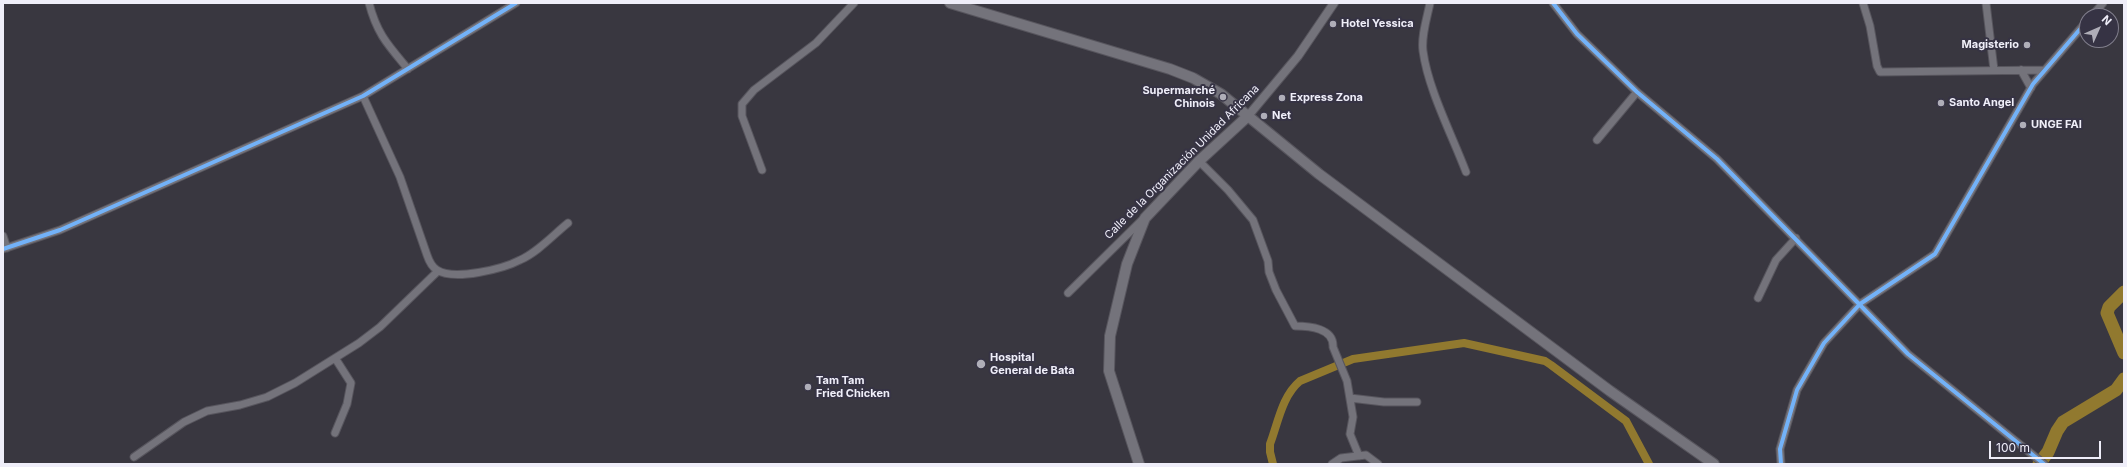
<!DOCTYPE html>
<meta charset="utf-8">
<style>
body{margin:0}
#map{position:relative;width:2127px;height:467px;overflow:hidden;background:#393740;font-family:Inter,sans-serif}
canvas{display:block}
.frame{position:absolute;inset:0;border:4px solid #efeef9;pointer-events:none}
.north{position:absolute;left:2079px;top:8px;width:40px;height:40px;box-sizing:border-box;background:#363344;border:1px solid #807e8c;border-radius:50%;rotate:45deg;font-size:11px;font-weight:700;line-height:16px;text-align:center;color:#efeef9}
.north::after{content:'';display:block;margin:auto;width:14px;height:18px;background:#afaeb8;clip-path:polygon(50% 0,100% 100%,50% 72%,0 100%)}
.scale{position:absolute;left:1989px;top:441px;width:112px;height:18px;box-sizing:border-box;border:2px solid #efeef9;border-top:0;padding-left:5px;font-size:12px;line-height:14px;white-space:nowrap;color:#efeef9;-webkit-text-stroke:3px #363344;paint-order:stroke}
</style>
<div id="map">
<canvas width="2127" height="467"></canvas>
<div class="frame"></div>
<div class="north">N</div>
<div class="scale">100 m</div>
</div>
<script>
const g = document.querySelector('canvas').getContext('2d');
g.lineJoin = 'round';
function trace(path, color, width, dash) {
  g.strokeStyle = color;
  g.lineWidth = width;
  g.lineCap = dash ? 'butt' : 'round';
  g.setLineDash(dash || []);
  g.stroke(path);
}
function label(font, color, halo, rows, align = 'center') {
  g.font = font + ' Inter,sans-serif';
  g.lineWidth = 4;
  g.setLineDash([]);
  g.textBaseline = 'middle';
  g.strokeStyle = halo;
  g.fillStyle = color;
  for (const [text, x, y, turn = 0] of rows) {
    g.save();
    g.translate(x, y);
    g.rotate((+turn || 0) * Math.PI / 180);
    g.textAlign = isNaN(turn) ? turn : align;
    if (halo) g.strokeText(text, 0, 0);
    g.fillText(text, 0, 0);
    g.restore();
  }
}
const canal = new Path2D(`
 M1273 464 1270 452V444C1278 423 1282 396 1300 381L1353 359 1464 343 1545 361 1551 365 1626 421 1649 464`);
const river = new Path2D(`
 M2124 292 2109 307 2107 313 2124 353
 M2039 464 2048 452 2057 431 2063 422 2116 390 2124 379`);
const minor = new Path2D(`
 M369 3C377 34 388 45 408 69
 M1430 3C1427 18 1421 36 1423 51 1428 89 1452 135 1466 172
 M1553 3 1577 34 1637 92 1717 159 1908 354 2044 464
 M1863 3 1870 26 1877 66 1880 72 2044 70
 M1986 3 1994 70
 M2092 16 2103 3
 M2021 70 2031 88
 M363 96 400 177 427 255C429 261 432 267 437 270 454 281 503 269 520 260 538 252 553 235 568 223
 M1597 140 1637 92
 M1199 161 1228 190 1253 220 1268 261 1269 272 1276 290 1295 326C1309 326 1334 328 1333 347L1347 381 1353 417 1350 434 1359 456
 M762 170 742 116V104L754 90 816 43 854 3
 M3 236 7 248
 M3 249 60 230 363 96 516 3
 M1068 293 1143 219
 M1758 298 1776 260 1796 238
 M335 358 351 383 347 404 335 433
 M1350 398 1384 402H1417
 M134 457 184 422 207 411 240 405 267 397 295 383 359 343 380 327 438 271
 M1332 464 1341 458 1366 455 1378 464
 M1781 464 1780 449 1797 390 1824 343 1860 304 1935 254 2033 84 2087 21`);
const tertiary = new Path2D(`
 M1248 116 1298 56 1334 3`);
const secondary = new Path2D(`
 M950 3 1170 69 1193 78 1221 94 1319 174 1610 391 1714 464
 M1139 464 1109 371 1110 336 1127 264 1145 218 1199 161 1248 116`);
const cycleway = new Path2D(`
 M1553 3 1577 34 1637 92 1717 159 1908 354 2044 464
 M3 249 60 230 363 96 516 3
 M1781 464 1780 449 1797 390 1824 343 1860 304 1935 254 2033 84 2087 21`);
const markers = [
 [1333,24,4,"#afaeb8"],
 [2027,45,4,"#afaeb8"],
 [1223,97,4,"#afaeb8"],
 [1282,98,4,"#afaeb8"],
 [1941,103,4,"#afaeb8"],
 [1264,116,4,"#afaeb8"],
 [2023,125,4,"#afaeb8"],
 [981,364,5,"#afaeb8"],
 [808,387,4,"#afaeb8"]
];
const poiNames = [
 ["Hotel Yessica",1341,24],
 ["Magisterio",2019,45,"right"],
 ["Supermarché",1215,91,"right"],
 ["Chinois",1215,104,"right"],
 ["Express Zona",1290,98],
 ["Santo Angel",1949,103],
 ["Net",1272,116],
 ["UNGE FAI",2031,125],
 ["Hospital",990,358],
 ["General de Bata",990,371],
 ["Tam Tam",816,381],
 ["Fried Chicken",816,394]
];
const streetNames = [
 ["Calle de la Organización Unidad Africana",1182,162,-45]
];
trace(canal, '#91792f', 8);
trace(river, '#91792f', 13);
trace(minor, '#57555d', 9);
trace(tertiary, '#57555d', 10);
trace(secondary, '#57555d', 12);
trace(minor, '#74737b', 7);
trace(tertiary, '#74737b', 8);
trace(secondary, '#74737b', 10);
trace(cycleway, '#73b2f8', 4);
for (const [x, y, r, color] of markers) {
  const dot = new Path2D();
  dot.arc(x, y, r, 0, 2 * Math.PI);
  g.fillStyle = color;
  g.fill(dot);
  trace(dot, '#363344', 1.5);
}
label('bold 11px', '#efeef9', '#363344', poiNames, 'left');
label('11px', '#efeef9', '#363344', streetNames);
</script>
